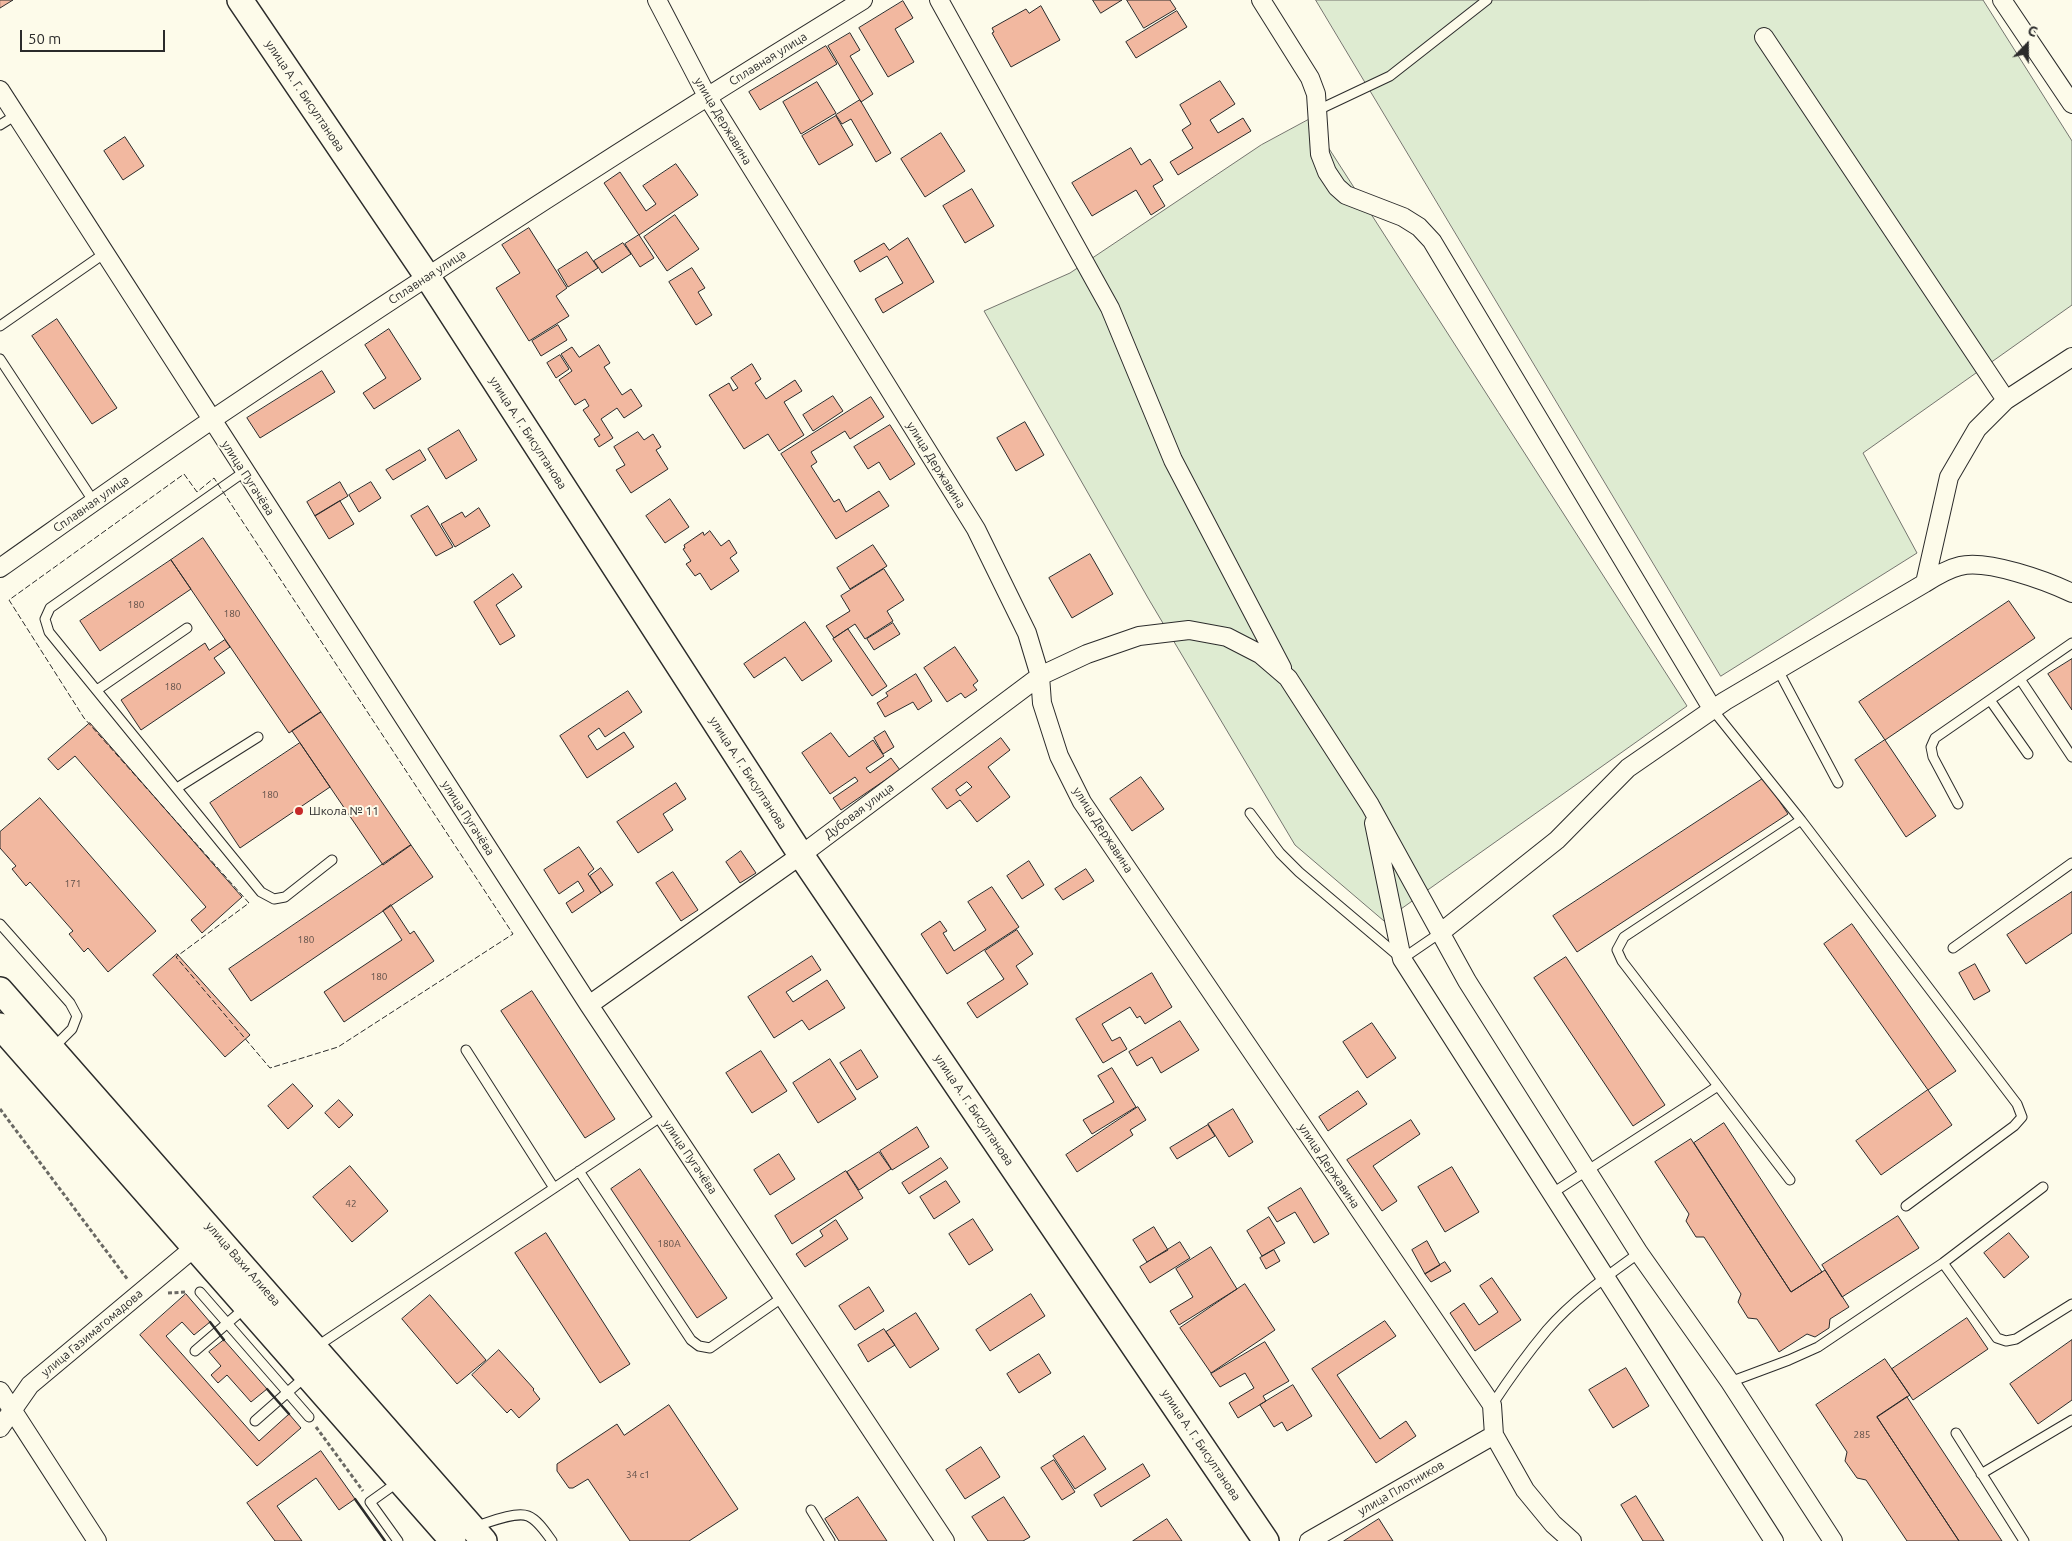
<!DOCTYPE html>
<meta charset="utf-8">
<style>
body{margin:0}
#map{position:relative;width:2072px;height:1541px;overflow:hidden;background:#fdfbea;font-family:Ubuntu,sans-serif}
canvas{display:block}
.north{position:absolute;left:2002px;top:20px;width:50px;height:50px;-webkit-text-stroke:4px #fdfbea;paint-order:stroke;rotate:22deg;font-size:14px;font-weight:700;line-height:20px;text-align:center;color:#2b2b2b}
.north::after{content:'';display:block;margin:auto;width:18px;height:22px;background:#2b2b2b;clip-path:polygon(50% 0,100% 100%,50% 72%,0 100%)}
.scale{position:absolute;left:20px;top:30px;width:145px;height:22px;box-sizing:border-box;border:2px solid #2b2b2b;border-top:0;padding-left:6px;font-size:15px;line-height:18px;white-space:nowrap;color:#2b2b2b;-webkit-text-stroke:4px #fdfbea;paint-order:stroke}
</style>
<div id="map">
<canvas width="2072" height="1541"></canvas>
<div class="north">С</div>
<div class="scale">50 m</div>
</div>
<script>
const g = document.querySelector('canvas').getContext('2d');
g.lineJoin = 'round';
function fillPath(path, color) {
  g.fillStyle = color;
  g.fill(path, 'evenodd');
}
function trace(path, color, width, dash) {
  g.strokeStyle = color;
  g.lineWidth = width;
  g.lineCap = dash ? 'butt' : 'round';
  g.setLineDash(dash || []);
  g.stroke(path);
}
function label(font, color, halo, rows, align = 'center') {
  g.font = font + ' Ubuntu,sans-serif';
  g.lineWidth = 4;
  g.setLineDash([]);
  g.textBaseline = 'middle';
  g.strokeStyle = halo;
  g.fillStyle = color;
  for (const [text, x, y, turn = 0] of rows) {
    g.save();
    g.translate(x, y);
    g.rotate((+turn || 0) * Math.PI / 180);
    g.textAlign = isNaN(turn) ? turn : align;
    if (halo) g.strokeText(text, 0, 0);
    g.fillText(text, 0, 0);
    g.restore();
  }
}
const green = new Path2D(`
 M1316 0H1983L2072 141V305L1863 453 1917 553 1721 676Z
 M1310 119 1687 706 1384 921 1295 845 1148 598 984 311 1070 273 1261 145Z`);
const building = new Path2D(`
 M0 0H13L0 8Z
 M1093 0H1122L1101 13Z
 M1127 0H1170L1176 9 1144 28Z
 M903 1 913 18 895 29 914 62 888 77 859 28Z
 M1041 6 1060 40 1011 67 992 33 994 32 992 28 1026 9 1029 13Z
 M1177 11 1187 27 1136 58 1126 42Z
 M850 33 860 50 850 56 873 94 861 102 828 46Z
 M826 46 837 64 760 110 749 92Z
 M1220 81 1235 104 1210 120 1218 133 1243 118 1251 131 1178 175 1170 162 1193 148 1182 130 1191 124 1180 105Z
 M817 82 836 113 801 134 783 102Z
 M860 100 891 153 876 162 851 119 842 124 836 115Z
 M836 116 853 145 819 165 802 136Z
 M941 133 965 171 925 197 901 159Z
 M125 137 144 166 123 180 104 151Z
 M1131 148 1141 165 1150 159 1163 180 1153 186 1165 206 1151 215 1136 190 1092 216 1072 183Z
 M676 164 698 195 639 235 604 183 620 172 646 211 656 204 643 186Z
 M972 189 994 226 965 243 943 206Z
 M675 215 699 249 667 271 644 237Z
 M529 228 567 288 556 296 569 316 529 341 496 288 520 273 502 245Z
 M639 235 654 258 640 267 625 244Z
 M908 238 934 282 883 313 875 299 903 283 887 256 860 272 854 261 884 243 889 250Z
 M623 243 631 254 602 273 594 261Z
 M587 252 598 268 568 287 558 270Z
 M692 268 705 288 698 292 712 315 696 325 669 282Z
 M57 319 117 408 92 424 32 336Z
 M558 325 567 340 541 356 532 341Z
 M389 329 421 379 374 409 363 393 386 378 365 345Z
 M599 345 610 363 604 367 622 395 631 389 642 406 624 418 617 408 601 419 613 438 599 447 594 439 600 435 583 410 589 406 585 399 575 405 559 380 572 371 561 354 572 347 579 357Z
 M560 355 569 369 556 378 547 363Z
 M752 364 761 379 755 383 766 399 795 380 802 391 784 402 804 435 779 451 768 434 744 449 709 395 729 383 733 391 738 388 731 378Z
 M322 371 335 392 260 438 247 418Z
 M833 396 843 411 813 431 803 415Z
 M871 397 884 417 850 439 845 431 811 452 817 462 811 466 834 502 839 499 846 512 879 491 889 506 836 539 781 454Z
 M1025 422 1044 455 1016 471 997 438Z
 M890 425 915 464 890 480 879 462 868 469 854 447Z
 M459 430 477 460 446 479 428 449Z
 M638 432 644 440 653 434 661 447 656 450 668 469 631 493 616 470 625 465 614 447Z
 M420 450 426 460 393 480 386 470Z
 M340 482 348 496 315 516 307 502Z
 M371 482 381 498 359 512 349 495Z
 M670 499 689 527 665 543 646 516Z
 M340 501 354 524 329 539 315 516Z
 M428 506 453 547 436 556 411 516Z
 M479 508 490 526 455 547 441 524 462 512 465 517Z
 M710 531 721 546 729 540 737 553 730 558 739 571 711 590 700 573 695 576 686 564 691 561 683 549 685 548 684 545 703 532 704 535Z
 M203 538 321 712 289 733 171 560Z
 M873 545 887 566 850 589 837 568Z
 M1090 554 1113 594 1072 618 1049 578Z
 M171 560 191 589 100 651 80 621Z
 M884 569 904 600 887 611 893 621 865 639 855 624 834 638 826 626 850 611 841 596Z
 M513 574 522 587 496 605 515 636 500 645 474 602Z
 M2009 601 2035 638 1885 740 1859 702Z
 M805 622 832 661 802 681 785 657 754 678 744 664Z
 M893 623 900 634 874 650 867 639Z
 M848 629 887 686 872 696 833 639Z
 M225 640 230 647 214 658 225 673 141 730 121 700 205 643 209 650Z
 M955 647 978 681 973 685 977 690 965 698 961 693 947 702 924 668Z
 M2072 659V710L2048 674Z
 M916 674 932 701 918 710 913 702 885 717 877 703 888 696 886 693Z
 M628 691 642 712 605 737 599 728 588 736 597 750 624 732 634 747 587 778 560 736Z
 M321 712 411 845 383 865 292 731Z
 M90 723 242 897 202 933 191 920 206 907 75 756 58 770 48 759Z
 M885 731 894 747 883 754 874 738Z
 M831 733 849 757 873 740 884 756 866 768 870 773 891 758 900 770 841 810 833 798 858 781 855 777 830 794 802 753Z
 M1001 738 1010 750 988 767 1010 797 977 822 960 800 947 809 932 789ZM967 782 972 787 960 796 956 790Z
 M1885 740 1936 816 1906 837 1855 760Z
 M300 743 330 787 240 848 210 803Z
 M1141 777 1164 809 1132 831 1110 799Z
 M1764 778 1788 814 1577 952 1553 916Z
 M676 783 686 799 663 814 673 830 638 853 617 822Z
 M40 798 156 931 108 972 88 948 84 952 69 934 73 931 30 882 26 886 12 869 16 866 0 848V832Z
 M411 845 433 877 251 1001 229 969Z
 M579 847 594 869 588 874 601 893 572 913 566 903 584 891 578 881 559 894 544 870Z
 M741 851 756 873 740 883 726 862Z
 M1029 861 1044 885 1022 899 1007 876Z
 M601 868 613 885 601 893 590 876Z
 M1086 869 1094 881 1063 900 1055 889Z
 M673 872 698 910 681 921 656 883Z
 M992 887 1019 927 947 974 921 934 940 921 947 931 943 933 954 951 986 930 968 902Z
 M2072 892V933L2026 964 2007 935Z
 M391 905 410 934 414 931 434 961 344 1022 324 992 402 940 383 911Z
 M1852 924 1956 1071 1928 1090 1824 944Z
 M1017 930 1033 954 1016 966 1028 984 977 1018 967 1003 1004 979 985 951Z
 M177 954 250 1035 225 1057 153 975Z
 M812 956 821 970 786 992 793 1002 827 980 845 1008 809 1030 802 1020 774 1038 748 997Z
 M1566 957 1665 1105 1633 1126 1534 978Z
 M1975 964 1990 991 1974 1000 1959 973Z
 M1152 973 1172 1007 1145 1024 1140 1016 1137 1018 1130 1007 1102 1024 1112 1041 1120 1037 1127 1049 1103 1063 1076 1019Z
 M532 991 615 1119 585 1138 501 1011Z
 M1180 1021 1199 1050 1161 1073 1152 1057 1137 1066 1129 1052Z
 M1372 1023 1396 1058 1367 1078 1343 1042Z
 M861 1050 878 1077 857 1090 840 1063Z
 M761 1051 787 1091 752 1113 726 1073Z
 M830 1059 856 1099 818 1123 793 1083Z
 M1112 1068 1136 1107 1092 1134 1083 1120 1114 1102 1098 1076Z
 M293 1084 313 1106 288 1129 268 1106Z
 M1928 1090 1952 1125 1881 1175 1856 1141Z
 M1358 1091 1367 1104 1328 1131 1319 1117Z
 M339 1100 353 1115 339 1128 325 1113Z
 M1138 1107 1146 1120 1130 1130 1133 1135 1077 1172 1066 1155Z
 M1233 1109 1253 1142 1229 1157 1208 1124Z
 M1411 1120 1420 1134 1373 1166 1397 1201 1382 1211 1347 1160Z
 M1724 1123 1822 1272 1791 1292 1694 1143Z
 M1208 1125 1215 1136 1177 1159 1170 1148Z
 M917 1127 929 1147 892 1170 880 1151Z
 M1691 1139 1791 1292 1825 1270 1849 1307 1830 1319 1829 1328 1815 1337 1807 1334 1779 1352 1757 1319 1748 1318 1738 1302 1741 1294 1704 1237H1696L1686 1221 1689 1214 1655 1162Z
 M879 1152 891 1169 859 1190 847 1172Z
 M779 1154 795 1179 770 1195 754 1170Z
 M941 1158 948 1168 909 1194 902 1183Z
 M350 1166 388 1211 352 1242 313 1197Z
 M1452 1167 1479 1212 1445 1232 1418 1187Z
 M640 1169 727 1298 697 1318 611 1189Z
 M846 1171 863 1198 792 1244 775 1216Z
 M946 1181 960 1202 934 1219 920 1197Z
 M1301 1188 1329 1234 1314 1243 1295 1212 1277 1222 1268 1208Z
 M1898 1216 1919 1248 1842 1297 1822 1265Z
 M1269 1217 1285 1243 1262 1256 1247 1231Z
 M973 1219 993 1250 969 1265 949 1234Z
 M836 1220 848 1239 805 1267 796 1254 823 1236 820 1231Z
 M1154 1227 1168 1250 1147 1262 1133 1240Z
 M546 1233 630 1364 600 1383 515 1253Z
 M2009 1233 2029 1257 2004 1278 1984 1253Z
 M1427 1241 1440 1265 1425 1274 1412 1250Z
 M1180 1242 1190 1258 1150 1283 1140 1267Z
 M1211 1247 1237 1289 1179 1325 1170 1311 1193 1297 1176 1269Z
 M1274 1250 1280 1261 1266 1269 1260 1258Z
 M1445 1262 1451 1271 1431 1282 1425 1274Z
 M1492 1278 1521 1320 1475 1351 1450 1313 1464 1303 1479 1325 1498 1312 1480 1286Z
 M1245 1284 1275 1330 1211 1373 1180 1328Z
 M869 1287 884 1311 855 1330 839 1306Z
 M186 1294 210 1322 194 1335 182 1322 166 1336 259 1441 289 1414 301 1428 257 1466 140 1335Z
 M1031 1294 1045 1316 990 1351 976 1330Z
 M430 1295 486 1360 457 1384 402 1319Z
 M916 1313 939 1349 910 1368 886 1332Z
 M1967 1318 1988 1349 1913 1400 1892 1369Z
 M1385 1321 1396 1336 1337 1375 1380 1439 1406 1421 1416 1436 1376 1463 1312 1369Z
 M884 1329 895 1345 868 1362 858 1345Z
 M224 1340 267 1389 251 1402 227 1375 218 1383 211 1375 221 1366 209 1352Z
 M2072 1340V1400L2038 1424 2010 1384Z
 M1265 1342 1289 1381 1263 1396 1266 1401 1238 1418 1229 1403 1254 1388 1245 1373 1220 1387 1211 1374Z
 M499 1350 534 1389 533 1390 540 1399 519 1418 511 1409 507 1413 472 1375Z
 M1039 1354 1051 1373 1019 1393 1007 1374Z
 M1885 1359 1910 1395 1877 1417 1959 1541H1907L1866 1480 1857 1478 1845 1461 1847 1452 1816 1405Z
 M1626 1368 1649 1406 1613 1428 1589 1390Z
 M1293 1385 1312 1416 1287 1431 1282 1422 1274 1427 1260 1405Z
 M1907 1397 2002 1541H1959L1877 1417Z
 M669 1405 738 1509 689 1541H630L588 1479 573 1488H569L557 1471V1464L617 1424 624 1435Z
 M1084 1436 1106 1469 1075 1489 1053 1456Z
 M981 1447 1000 1477 965 1499 946 1470Z
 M321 1451 355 1499 339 1510 316 1478 277 1506 302 1541H275L247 1503Z
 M1054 1460 1075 1492 1062 1500 1041 1468Z
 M1143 1464 1150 1476 1101 1507 1094 1495Z
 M1636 1496 1664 1541H1643L1621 1505Z
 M858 1497 887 1541H839L825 1519Z
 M1004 1497 1030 1537 1023 1541H988L972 1517Z
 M1167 1519 1182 1541H1133Z
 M1379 1519 1393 1541H1344Z`);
const path = new Path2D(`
 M0 1109 128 1280
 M168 1293 187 1292
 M316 1427 363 1491`);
const lane = new Path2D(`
 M1318 110 1390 76 1487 0
 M0 125 16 115
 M0 326 105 253
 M0 359 94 502
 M244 472 50 608 45 619 49 632 261 892 274 899 285 897 332 860
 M1778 670 1838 783
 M2020 679 2072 757
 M97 690 187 628
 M1990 700 2028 754
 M1713 710 1801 820 2017 1104 2022 1117 2014 1126 1906 1206
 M177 788 258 737
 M1958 804 1933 757 1931 747 1935 738 2072 643
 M1250 813 1280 853 1299 872 1402 959 1440 933
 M0 924 70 1003 77 1016 72 1029 52 1049
 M1953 948 2072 863
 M466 1050 554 1188
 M1718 1086 1790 1180
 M579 1171 691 1340 699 1346 710 1348 783 1297
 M1551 1194 1718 1086 1622 961 1617 950 1624 937 1801 820
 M1943 1263 1997 1338 2006 1341 2016 1339 2072 1304
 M200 1292 309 1417
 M316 1347 662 1116
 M195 1351 245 1308
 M1730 1382 1789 1360 1818 1347 1943 1263 2043 1187
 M1492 1405C1509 1379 1527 1354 1547 1330 1573 1300 1607 1276 1639 1253
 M255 1421 305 1377
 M1956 1433 2024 1541
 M1981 1474 2072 1420
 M398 1482 370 1502 398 1541
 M811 1510 830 1541
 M474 1527C487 1523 515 1511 528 1516 538 1520 546 1533 552 1541`);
const street = new Path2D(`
 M657 0 707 96 976 529 1027 633 1040 676 1042 703 1059 756 1082 802 1492 1405 1494 1435 1525 1490 1553 1524 1572 1541
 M939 0 1110 308 1173 460 1282 668
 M1261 0 1310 78 1316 94 1320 154 1327 172 1337 187 1346 195 1403 217 1419 227 1432 241 1713 710
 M2002 0 2072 104
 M1764 37 2006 400
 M0 90 589 1005 945 1541
 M0 568C71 518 141 468 213 419 427 275 643 135 863 0
 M1925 583C1936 576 1947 569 1960 566 1987 559 2047 581 2072 593
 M1374 823 1402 959 1774 1541
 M1440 933 1557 840 1628 768 1725 701 1925 583 1949 477 1977 429 2006 400 2072 357
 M589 1005 801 855 1040 676 1087 654 1139 636 1189 630 1227 637 1260 654 1288 678 1370 805 1467 981 1639 1253 1730 1382 1833 1541
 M0 1391 97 1541
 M0 1428 30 1385 195 1247
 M1309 1541 1494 1435`);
const secondary = new Path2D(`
 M240 0 427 276 801 855 1266 1541
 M0 990 484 1541
 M0 1026 453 1541`);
const fence = new Path2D(`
 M184 474 197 492 214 478 513 934 338 1047 270 1068 176 957 249 903 84 718 9 600Z`);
const wall = new Path2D(`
 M210 1322 224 1340
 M267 1389 289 1414
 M355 1499 385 1541`);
const markers = [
 [299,811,5,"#c62828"]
];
const numberNames = [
 ["180",136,605],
 ["180",232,614],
 ["180",173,687],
 ["180",270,795],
 ["171",73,884],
 ["180",306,940],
 ["180",379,977],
 ["42",351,1204],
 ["180А",669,1244],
 ["285",1862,1435],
 ["34 с1",638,1475]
];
const streetNames = [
 ["Сплавная улица",768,59,-32],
 ["улица А. Г. Бисултанова",305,96,56],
 ["улица Державина",723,121,59],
 ["Сплавная улица",427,277,-33],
 ["улица А. Г. Бисултанова",528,433,57],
 ["улица Державина",936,465,58],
 ["улица Пугачёва",248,478,57],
 ["Сплавная улица",91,504,-35],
 ["улица А. Г. Бисултанова",748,773,57],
 ["Дубовая улица",859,811,-37],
 ["улица Пугачёва",468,818,57],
 ["улица Державина",1103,830,57],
 ["улица А. Г. Бисултанова",974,1110,56],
 ["улица Пугачёва",690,1157,56],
 ["улица Державина",1329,1166,56],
 ["улица Вахи Алиева",243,1264,49],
 ["улица Газимагомадова",92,1333,-40],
 ["улица А. Г. Бисултанова",1201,1445,56],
 ["улица Плотников",1401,1488,-30]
];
const poiNames = [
 ["Школа № 11",309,811]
];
fillPath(green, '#deebd1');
trace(green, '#74746e', 1);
fillPath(building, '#f2b8a0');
trace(building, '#2b2b2b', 1);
trace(lane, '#2b2b2b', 11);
trace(street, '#2b2b2b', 20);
trace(secondary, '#2b2b2b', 28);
trace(path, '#6a6964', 3, [4, 2.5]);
trace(lane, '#fdfbea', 9);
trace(street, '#fdfbea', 18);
trace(secondary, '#fdfbea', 25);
trace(fence, '#2b2b2b', 1, [6, 2.5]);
trace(wall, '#2b2b2b', 2.5);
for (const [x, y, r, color] of markers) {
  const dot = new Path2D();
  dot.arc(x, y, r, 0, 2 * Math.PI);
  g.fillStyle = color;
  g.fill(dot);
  trace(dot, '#fdfbea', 2);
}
label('10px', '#5d4e48', null, numberNames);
label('12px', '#2b2b2b', '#fdfbea', streetNames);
label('12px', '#2b2b2b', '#fdfbea', poiNames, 'left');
</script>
